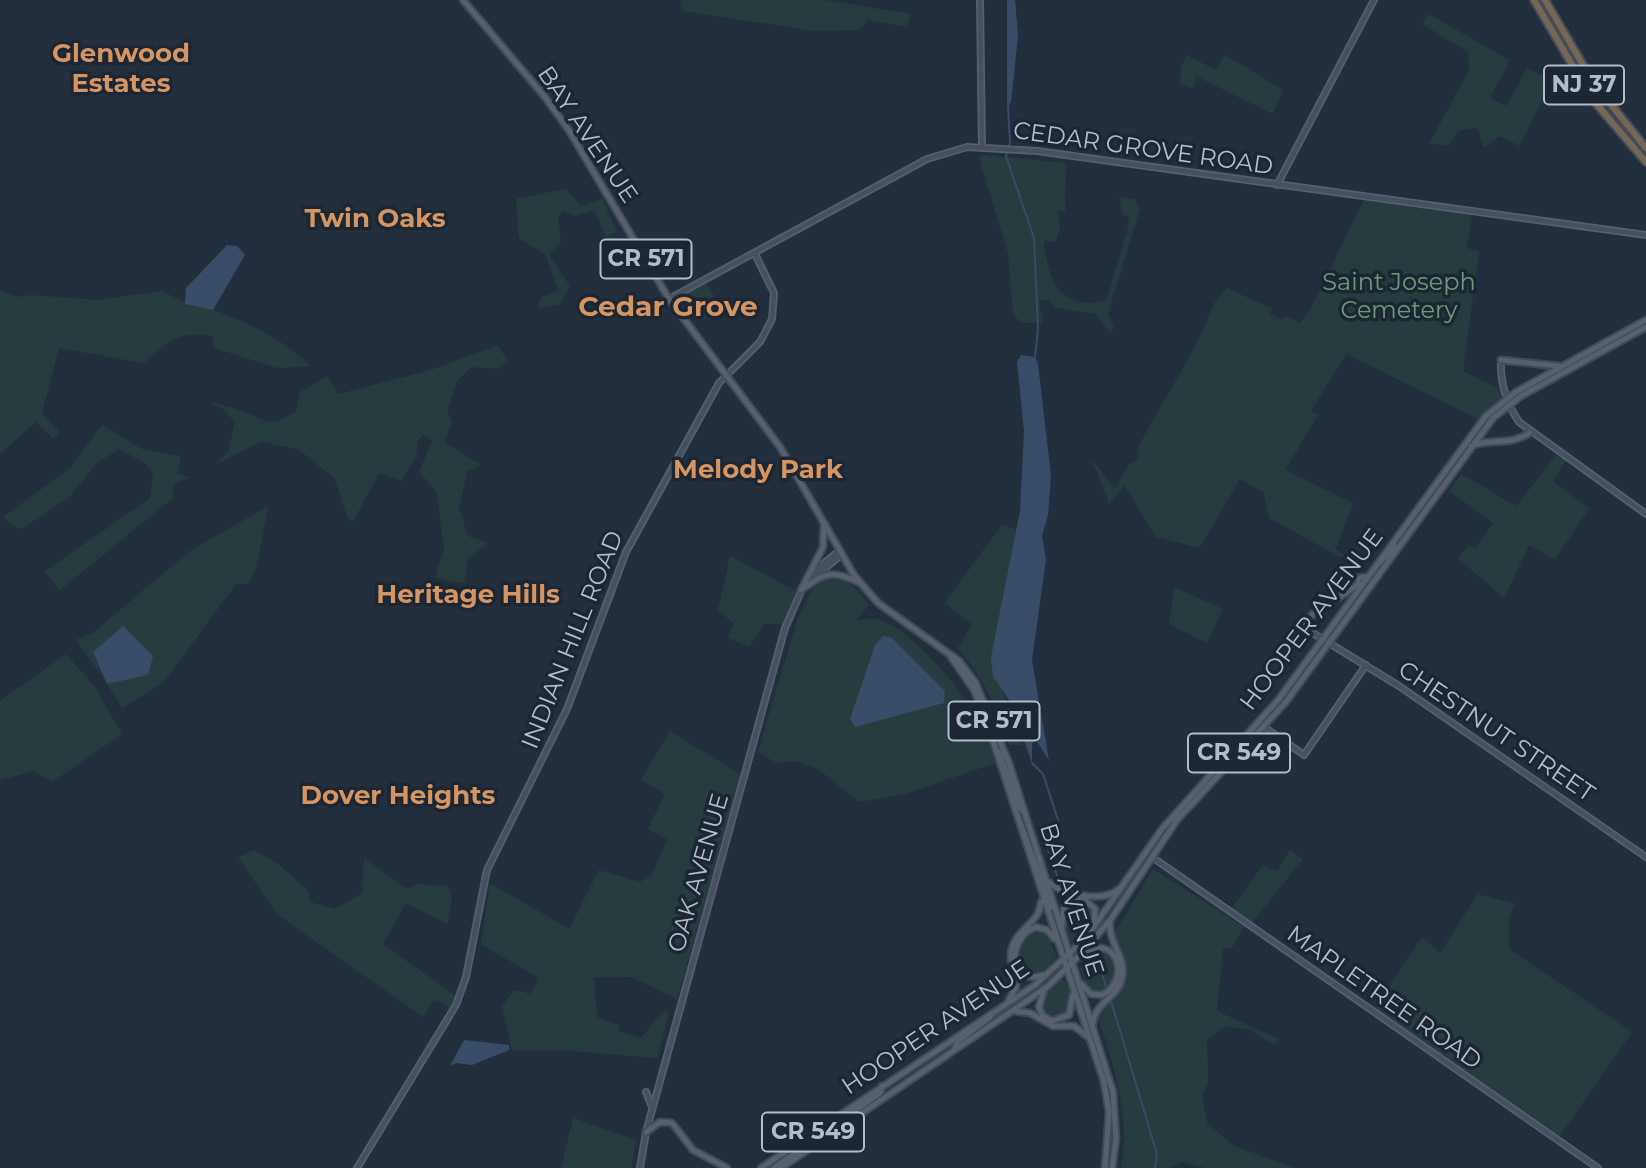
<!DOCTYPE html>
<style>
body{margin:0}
canvas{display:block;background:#242f3e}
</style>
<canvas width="1646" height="1168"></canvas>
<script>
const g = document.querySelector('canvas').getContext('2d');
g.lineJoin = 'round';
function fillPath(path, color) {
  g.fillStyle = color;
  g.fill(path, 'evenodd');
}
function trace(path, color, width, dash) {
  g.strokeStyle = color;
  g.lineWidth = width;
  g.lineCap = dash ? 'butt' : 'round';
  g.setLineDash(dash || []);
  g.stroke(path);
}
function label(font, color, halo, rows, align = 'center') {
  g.font = font + ' Montserrat,sans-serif';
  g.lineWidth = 7;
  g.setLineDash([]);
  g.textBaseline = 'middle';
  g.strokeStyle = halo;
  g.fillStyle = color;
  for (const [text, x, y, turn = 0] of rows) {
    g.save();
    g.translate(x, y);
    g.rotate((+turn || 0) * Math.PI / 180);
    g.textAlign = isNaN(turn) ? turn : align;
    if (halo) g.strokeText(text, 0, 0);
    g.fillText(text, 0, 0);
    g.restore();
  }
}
const green = new Path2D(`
 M680 0H824L911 14 907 27 868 20 859 30 815 31 682 11Z
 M1428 14 1510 60 1490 98 1507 106 1527 68 1551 81 1520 146 1499 136 1484 148 1477 127 1458 131 1450 145 1429 144 1469 70 1468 52 1422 24Z
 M1186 55 1216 70 1225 55 1283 90 1273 114 1196 76 1193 88 1180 84 1181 68Z
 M983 155 1066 163 1065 211H1058L1060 227 1056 242 1044 241C1048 282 1060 310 1106 301L1127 232 1129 216 1123 215 1119 197 1135 199 1140 209 1108 313 1114 328 1111 333 1095 314 1056 308 1048 299 1039 301 1043 323H1022L1013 315 1008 253 979 158Z
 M566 189 581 206 602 199 617 231 606 237 594 210 575 216 563 211 558 217 561 242 549 255 570 286 560 304 537 308 542 297 558 291 546 255 519 238 516 199Z
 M1364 200 1472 215 1467 248 1479 251 1463 371 1498 388 1501 399 1480 420 1346 354 1311 411 1318 415 1285 470 1353 503 1336 549 1366 571 1269 518 1263 492 1240 479 1199 548 1156 537 1125 485 1109 504 1092 459 1115 489 1129 464 1137 460 1140 443 1194 349 1215 302 1227 288 1272 309 1270 314 1283 320 1285 316 1300 323 1312 306Z
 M706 283 725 314 715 320 711 315 704 320 682 296Z
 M0 290 17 297 30 295 97 300 163 291C185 305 190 302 213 310 245 320 288 343 311 366L278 368 214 348 213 336C177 331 170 340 144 363L59 348 42 413 60 432 53 439 36 422 0 454Z
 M498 345 507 360 498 369 471 367 457 381 447 411 452 421 445 442 481 465 467 472 459 508 468 536 488 543 468 558 465 583 435 578 444 550 437 492 419 472 432 441 423 434 418 441 417 454 401 481 379 473 353 522 348 519 335 479 298 449 261 442 214 465 228 452 235 422 223 409 207 401C218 404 229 406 240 410 264 420 271 429 296 411L300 392 327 376 339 394 434 369Z
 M102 425 142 449 181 456 177 474 189 477 174 484 173 498 60 590 44 572 150 498 153 473 145 463 119 449 97 463 69 497 25 527 18 529 3 517 70 468Z
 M1556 455 1566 461 1553 481 1589 508 1555 560 1529 545 1504 598 1458 558 1468 546 1475 549 1493 523 1449 491 1461 474 1516 506Z
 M268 506 257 566 248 584H236L163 683 122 708 107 684 148 675 93 652 102 676 76 640 94 632 190 551Z
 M1002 525 1016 529 993 665 1022 745H1010C997 707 984 679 958 648L972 624 944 603Z
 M730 556 796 591 783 625 765 623 749 647 728 638 734 623 718 611Z
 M829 576 850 583 869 605 855 621C862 620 871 618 878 619 905 626 962 686 971 711H978L995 763 902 795 859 802 818 769 795 761 776 763 758 752 798 618 815 583Z
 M1174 587 1223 609 1207 643 1169 624Z
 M66 654 95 687 122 734 52 782 34 771 0 780V701Z
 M670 731 741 775 677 999 631 977H594L597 1018 620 1025 619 1032 641 1038 664 1010 669 1013 657 1058 562 1050H512L502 1006 514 990 531 994 539 978 481 944 490 883 569 929 599 870 640 882 651 876 667 839 648 829 665 794 641 780Z
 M254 850 277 863 308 890 310 902 335 909 362 893 364 858 407 889 418 884 448 886 452 898 447 924 406 903 383 944 457 997 452 1010 434 999 423 1017 278 915 238 857Z
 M1290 850 1303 859 1252 923 1231 909 1263 865 1277 871Z
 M1153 869 1244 927 1231 949 1223 948 1217 1011 1280 1040 1273 1045 1251 1030 1225 1026 1207 1040 1208 1084 1202 1095 1207 1123 1234 1146 1296 1168H1205L1182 1162 1169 1168H1121C1131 1113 1113 1065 1097 1013 1131 982 1135 976 1114 934Z
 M1478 894 1515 904 1509 916V949L1632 1032 1559 1137 1374 1009 1422 937 1440 953Z
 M1076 900 1083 901 1093 908 1092 924 1072 944 1064 922V911Z
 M1035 930 1047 933 1057 957 1039 975H1027L1019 967C1016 951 1020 937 1035 930Z
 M1103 950C1118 964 1119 980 1102 992H1093L1086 986 1081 969 1089 956Z
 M1062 978C1075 992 1075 1013 1052 1019L1041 1010 1042 997Z
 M573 1118 636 1140 631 1168H561Z`);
const water = new Path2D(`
 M1007 0H1015L1018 35 1011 102 1007 107Z
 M227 245 237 246 245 255 213 310 185 304 186 288Z
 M1021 355 1035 357 1038 364 1051 476 1048 515 1042 536 1046 559 1032 660 1049 761 1035 738 1032 744V763L1011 703 993 676 991 657 1020 511 1024 431 1017 362Z
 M123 626 153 656 148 675 107 684 93 652Z
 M883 636 892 638 945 691 944 703 855 727 850 719 875 645Z
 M464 1040 509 1045V1050L472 1065 456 1063 450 1066Z`);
const stream = new Path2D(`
 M1008 105 1010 142 1006 156 1034 238 1038 329 1035 357
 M1032 763 1043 774 1059 823 1048 849 1059 881 1075 887 1076 893
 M1078 901 1088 933
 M1094 951 1107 989
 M1111 1001 1157 1154 1155 1168`);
const secondary = new Path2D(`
 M980 0 982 146
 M1277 185 1374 0
 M669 299 927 159 967 147 1037 151 1646 235
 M1501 360C1500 382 1506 403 1519 422L1646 514
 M811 574 840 550
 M807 584 842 554
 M1303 627 1399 686 1646 857
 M1264 727 1304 755 1366 665
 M1152 857 1598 1168
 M646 1092 652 1107
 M357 1168 456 1005 466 977 487 870 567 709 626 552 719 383 760 342 772 319 774 293 755 254
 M640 1168 646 1132 785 628 803 587`);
const primary = new Path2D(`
 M463 0 545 97 570 132 669 299 780 447 854 575 878 603 959 661 975 682 1009 763 1113 1092 1116 1139 1112 1168
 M1501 360 1558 366
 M1471 446C1492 438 1511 446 1529 433
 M1378 564 1395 546
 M1348 579 1367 577
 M801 590 823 547 824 525
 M801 590C826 573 830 569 858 582
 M1303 627C1320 599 1337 604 1359 583
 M951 657 974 690 985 716 1104 1082 1109 1112 1105 1168
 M999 752 1019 807 1025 813
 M1021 825 1051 907
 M1049 882C1061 895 1105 903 1119 889
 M1062 926C1063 910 1063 899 1082 897L1095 909 1094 927
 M1045 975C1006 987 1007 937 1036 927L1047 930 1055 939
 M1081 984 1091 994 1102 995C1130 982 1119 934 1086 952
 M1044 990 1039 1007 1043 1016 1052 1021 1069 1015 1073 995
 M1009 1000 1016 987C1016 974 1008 961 1012 948 1017 929 1041 921 1041 902
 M1015 1011 1030 1013 1053 1026H1074L1088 1037
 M1093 1023C1095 1002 1118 998 1122 978 1127 957 1108 944 1110 921
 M954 1050 958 1041 990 1017
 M646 1132 660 1122 672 1123 693 1150 727 1168
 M761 1168 1035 985 1086 938 1162 829 1279 699 1486 416 1516 392 1646 320
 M774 1168 880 1093 882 1086
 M781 1168 1012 1011 1048 986 1080 955 1111 919 1177 820 1285 703 1493 418 1521 396 1646 327`);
const highway = new Path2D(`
 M1534 0 1593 100 1646 162
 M1545 0 1593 82 1646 148`);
const shields = [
 [1584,85,80],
 [646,259,91],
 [994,721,91],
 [1239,753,102],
 [813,1132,102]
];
const shieldNames = [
 ["NJ 37",1584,85],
 ["CR 571",646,259],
 ["CR 571",994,721],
 ["CR 549",1239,753],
 ["CR 549",813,1132]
];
const streetNames = [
 ["BAY AVENUE",587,135,56],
 ["CEDAR GROVE ROAD",1143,149,8],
 ["HOOPER AVENUE",1312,620,-53],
 ["INDIAN HILL ROAD",573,640,-68],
 ["CHESTNUT STREET",1496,732,34],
 ["OAK AVENUE",699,873,-74],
 ["BAY AVENUE",1071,900,72],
 ["MAPLETREE ROAD",1384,998,35],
 ["HOOPER AVENUE",936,1028,-34]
];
const parkNames = [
 ["Saint Joseph",1399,283],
 ["Cemetery",1399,311]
];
const neighbourhoodNames = [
 ["Glenwood",121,54],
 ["Estates",121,84],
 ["Twin Oaks",375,219],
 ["Melody Park",758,470],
 ["Heritage Hills",468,595],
 ["Dover Heights",398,796]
];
const quarterNames = [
 ["Cedar Grove",668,308]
];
fillPath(green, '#263c3f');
fillPath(water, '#394c67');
trace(stream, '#394c67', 2);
trace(secondary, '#565f6c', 8);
trace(primary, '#414a57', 9);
trace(highway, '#434c59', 10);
trace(secondary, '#465061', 4.5);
trace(primary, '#56606e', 5);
trace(highway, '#746855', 6);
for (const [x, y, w] of shields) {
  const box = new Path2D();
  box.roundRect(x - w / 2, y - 19.5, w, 39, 5);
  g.fillStyle = '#1d2633';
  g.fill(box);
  trace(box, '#b4bcc9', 2);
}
label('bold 23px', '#b4bcc9', null, shieldNames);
label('24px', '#b4bcc9', '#1d2633', streetNames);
label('24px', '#6b9a76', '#1d2633', parkNames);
label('bold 26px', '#d59563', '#1d2633', neighbourhoodNames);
label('bold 28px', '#d59563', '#1d2633', quarterNames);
</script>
